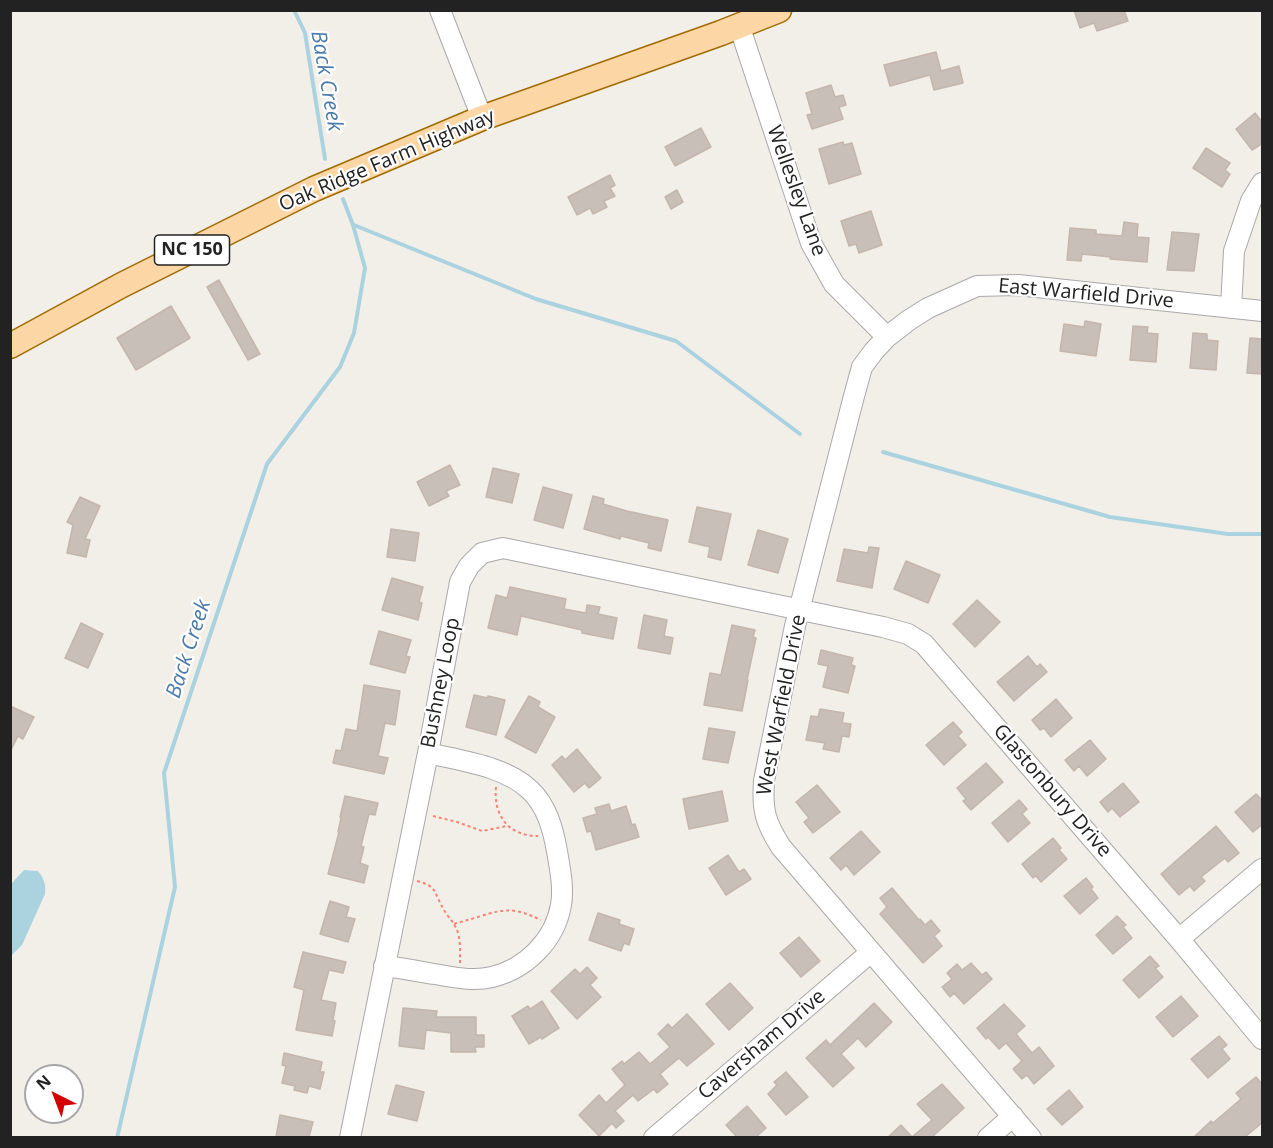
<!DOCTYPE html>
<style>
body{margin:0}
#map{position:relative;width:1273px;height:1148px;overflow:hidden;background:#f2efe9;font-family:"Open Sans",sans-serif}
canvas{display:block}
.frame{position:absolute;inset:0;border:12px solid #222;pointer-events:none}
.north{position:absolute;left:24px;top:1064px;width:60px;height:60px;box-sizing:border-box;background:#fff;border:2px solid #a7a7a7;border-radius:50%;rotate:318deg;font-size:16px;font-weight:700;line-height:24px;text-align:center;color:#222}
.north::after{content:'';display:block;margin:auto;width:21px;height:27px;background:#d40000;clip-path:polygon(50% 0,100% 100%,50% 72%,0 100%)}
</style>
<div id="map">
<canvas width="1273" height="1148"></canvas>
<div class="frame"></div>
<div class="north">N</div>
</div>
<script>
const g = document.querySelector('canvas').getContext('2d');
g.lineJoin = 'round';
function fillPath(path, color) {
  g.fillStyle = color;
  g.fill(path, 'evenodd');
}
function trace(path, color, width, dash) {
  g.strokeStyle = color;
  g.lineWidth = width;
  g.lineCap = dash ? 'butt' : 'round';
  g.setLineDash(dash || []);
  g.stroke(path);
}
function label(font, color, halo, rows, align = 'center') {
  g.font = font + ' "Open Sans",sans-serif';
  g.lineWidth = 4.5;
  g.setLineDash([]);
  g.textBaseline = 'middle';
  g.strokeStyle = halo;
  g.fillStyle = color;
  for (const [text, x, y, turn = 0] of rows) {
    g.save();
    g.translate(x, y);
    g.rotate((+turn || 0) * Math.PI / 180);
    g.textAlign = isNaN(turn) ? turn : align;
    if (halo) g.strokeText(text, 0, 0);
    g.fillText(text, 0, 0);
    g.restore();
  }
}
const water = new Path2D(`
 M24 870 38 871C44 878 46 885 45 894L22 945 11 956V884Z`);
const stream = new Path2D(`
 M294 10 305 33 325 159
 M354 225 536 299 676 341 800 434
 M883 452 1110 517 1228 534H1262
 M117 1138 175 887 164 773 267 464 340 367 354 333 365 268 353 225 343 199`);
const building = new Path2D(`
 M1074 10H1124L1128 21 1097 31 1094 23 1080 28Z
 M936 52 941 71 959 66 963 83 934 90 930 75 890 86 884 65Z
 M831 85 835 97 843 95 846 105 839 107 843 119 812 129 807 115 812 114 806 93Z
 M1255 113 1263 123V143L1252 150 1236 129Z
 M701 128 711 147 675 166 665 147Z
 M843 142 844 145 852 143 861 174 829 184 819 149Z
 M1206 148 1230 163 1225 170 1230 174 1222 187 1193 168Z
 M610 175 615 185 610 188 615 196 604 201 607 207 593 214 590 208 577 215 568 197Z
 M677 190 683 202 671 209 665 197Z
 M871 211 882 245 859 253 856 244 849 246 841 221Z
 M1124 222 1138 224 1137 237 1149 238 1147 262 1110 259 1111 257 1082 254 1081 261 1067 260 1070 228 1096 230V234L1122 236Z
 M1172 232 1199 234 1194 271 1167 270Z
 M219 280 260 354 248 360 207 287Z
 M171 306 190 338 136 370 117 338Z
 M1085 321 1101 324 1096 356 1060 351 1064 324 1084 327Z
 M1133 326 1148 327 1147 333 1158 334 1156 362 1130 360Z
 M1193 333 1207 334V340L1218 341 1216 370 1190 368Z
 M1250 338 1263 339V374L1247 373Z
 M450 465 460 485 446 491 449 496 429 506 417 482Z
 M493 468 519 474 512 503 486 497Z
 M543 487 572 495 563 528 534 520Z
 M593 496 604 499 603 504 627 511 668 520 661 551 648 548 649 543 621 536 620 539 584 529Z
 M80 497 100 506 85 539 90 540 86 557 67 553 73 525 67 522Z
 M697 507 731 514 721 560 708 557 710 547 689 542Z
 M391 529 419 533 415 561 387 557Z
 M758 530 788 539 778 573 748 565Z
 M869 547 879 548 872 588 837 581 844 549 868 553Z
 M906 561 940 575 928 603 894 589Z
 M392 578 423 587 419 602 422 603 418 620 382 610Z
 M510 587 566 599 564 609 586 613 587 605 600 607 598 614 617 618 613 639 582 633V630L521 616 517 635 488 628 496 595 507 598Z
 M977 600 1000 622 975 647 953 624Z
 M644 615 667 620 664 636 673 638 670 654 638 648Z
 M81 623 103 634 88 668 65 658Z
 M732 625 755 630 753 637 756 638 747 680H748L742 711 704 705 710 673 721 675Z
 M379 631 411 640 406 656 410 657 405 673 370 664Z
 M821 650 853 658 851 665 855 666 848 693 823 687 828 666 818 664Z
 M1028 656 1037 667 1040 664 1047 672 1014 701 997 682Z
 M364 685 400 691 395 725 385 723 378 756 388 758 384 774 333 763 336 750 341 751 346 729 357 731Z
 M474 695 488 698V696L505 700 496 735 466 727Z
 M529 696 540 702 538 707 555 717 536 753 505 737Z
 M1056 699 1072 718 1051 737 1044 728 1040 730 1032 720Z
 M10 706 34 717 23 739 18 736 10 752Z
 M820 709 844 713 842 723 851 724 849 737 842 736 839 752 823 749 825 743 806 740 811 716 818 717Z
 M953 722 962 732 958 736 966 745 944 765 926 745Z
 M709 728 735 732 728 763 703 759Z
 M1090 740 1106 759 1087 776 1079 766 1074 771 1065 760Z
 M577 749 601 778 589 788 585 783 574 792 552 765 562 756 565 760Z
 M986 763 1003 782 971 810 963 801 966 799 957 788Z
 M1123 783 1139 802 1120 817 1112 808 1108 812 1100 802Z
 M817 785 840 812 813 833 804 822 809 818 796 802Z
 M722 791 728 821 689 829 683 799Z
 M1256 794 1263 801V824L1253 832 1235 812Z
 M345 796 378 803 375 815 369 814 361 846 364 847 360 863 368 866 364 883 328 874 339 832H338L341 818 340 817Z
 M1019 800 1027 809 1022 814 1030 823 1008 842 992 823Z
 M609 804 611 811 626 806 632 825 635 824 639 837 596 850 591 831 587 832 583 818 597 814 595 808Z
 M1216 826 1239 853 1228 862 1225 858 1201 877 1205 881 1194 891 1190 886 1179 895 1161 874Z
 M861 831 880 852 854 875 846 865 841 870 830 858Z
 M1053 838 1061 848 1059 850 1067 859 1041 882 1036 876 1033 878 1022 864Z
 M728 855 739 872 744 869 751 879 726 895 709 868Z
 M1086 878 1093 887 1091 889 1098 898 1080 914 1064 896Z
 M892 888 919 920 920 919 925 925 931 920 940 931 934 936 942 946 923 963 880 914 887 907 880 898Z
 M330 901 349 907 346 917 355 919 348 942 320 934Z
 M598 913 620 920 619 924 634 929 629 945 624 943 621 951 589 940Z
 M1117 916 1126 925 1123 927 1132 938 1113 954 1096 935Z
 M799 937 820 961 801 977 780 953Z
 M303 952 346 962 343 973 329 970 321 1000 336 1003 333 1020 335 1021 332 1036 296 1030 304 990 294 987Z
 M1150 956 1159 966 1155 968 1163 977 1139 998 1123 980Z
 M971 963 982 975 986 972 992 979 964 1004 954 993 950 997 942 987 952 979 947 973 957 964 962 970Z
 M587 967 597 978 590 985 601 997 577 1019 551 991 575 969 580 974Z
 M730 983 753 1008 729 1030 706 1004Z
 M1181 996 1198 1016 1173 1037 1156 1017Z
 M542 1001 559 1028 542 1039 541 1037 529 1044 512 1016 528 1006 530 1009Z
 M874 1003 892 1022 866 1047 858 1038 841 1054 854 1068 833 1087 806 1058 826 1040 830 1045Z
 M1004 1004 1025 1026 1016 1034 1032 1053 1039 1047 1054 1066 1034 1084 1027 1075 1022 1079 1013 1069 1022 1061 1006 1043 999 1049 988 1037 986 1039 977 1028Z
 M403 1008 437 1011 436 1017H476V1035H484V1047H475L476 1052H451V1033L426 1030 424 1049 399 1046Z
 M687 1014 714 1044 687 1066 679 1058 660 1074 668 1084 657 1093 654 1089 638 1101 633 1095 615 1111 624 1121 616 1128 612 1123 599 1136 579 1115 599 1095 606 1103 625 1085 612 1069 622 1061 624 1064 639 1052 650 1064 670 1047 658 1034 668 1024 672 1028Z
 M1219 1036 1227 1045 1222 1049 1230 1059 1208 1078 1191 1059Z
 M284 1053 322 1062 320 1072H324L320 1089 309 1086 307 1093 294 1090 295 1086 282 1083 286 1066 282 1065Z
 M786 1072 808 1097 786 1115 768 1094 777 1085 774 1082Z
 M1256 1077 1263 1085V1122L1245 1137H1194L1211 1121 1213 1123 1241 1099 1236 1093Z
 M942 1084 964 1108 932 1137H888L901 1125 912 1137 932 1120 917 1104Z
 M396 1085 424 1092 417 1121 388 1114Z
 M1069 1090 1083 1107 1062 1125 1047 1109Z
 M747 1106 766 1128 756 1137H737L726 1125Z
 M280 1115 313 1122 309 1137H276Z`);
const path = new Path2D(`
 M496 787C493 816 509 836 538 836
 M433 816 457 822 482 831 507 826
 M417 881C438 886 434 894 444 910 447 916 452 920 455 926 461 936 460 951 460 963
 M454 924C463 921 472 919 481 916 507 908 515 908 541 920`);
const minor = new Path2D(`
 M440 10 482 118
 M739 25 811 243 834 284 887 337
 M1231 308 1234 251 1251 201 1262 183
 M1179 939 1262 869
 M384 966C401 968 417 971 434 974 453 977 473 982 492 977 526 969 555 940 561 905 564 888 560 869 557 851 553 829 547 806 530 790 505 766 461 761 428 753
 M350 1138 428 753 460 582 469 566 482 553 503 548 883 627 908 634 924 644 1179 939 1262 1039
 M654 1138 871 952
 M988 1138 1013 1116
 M1031 1138 781 847C765 822 762 810 764 781L795 626 854 396 862 367 874 351 887 337 909 320 928 308 977 286 1018 285 1262 311`);
const major = new Path2D(`
 M10 346 122 285 314 189 482 118 721 33 779 10`);
const shields = [
 [192,250,75]
];
const shieldNames = [
 ["NC 150",192,250]
];
const streetNames = [
 ["Oak Ridge Farm Highway",387,161,-23],
 ["Wellesley Lane",796,191,70],
 ["East Warfield Drive",1086,294,5],
 ["Bushney Loop",441,683,-79],
 ["West Warfield Drive",782,705,-79],
 ["Glastonbury Drive",1052,791,49],
 ["Caversham Drive",762,1045,-40]
];
const waterNames = [
 ["Back Creek",326,81,80],
 ["Back Creek",189,649,-72]
];
fillPath(water, '#aad3df');
trace(stream, '#aad3df', 4);
fillPath(building, '#c7bfb8');
trace(building, '#c4b6ab', 1.5);
trace(minor, '#a9a9a9', 22);
trace(major, '#a06b00', 27);
trace(path, '#fa8072', 2, [3, 3]);
trace(minor, '#fff', 20);
trace(major, '#fcd6a4', 24);
for (const [x, y, w] of shields) {
  const box = new Path2D();
  box.roundRect(x - w / 2, y - 15, w, 30, 4.5);
  g.fillStyle = '#fff';
  g.fill(box);
  trace(box, '#222', 1.5);
}
label('bold 18px', '#222', null, shieldNames);
label('20px', '#222', '#fff', streetNames);
label('italic 21px', '#4a7aab', '#fff', waterNames);
</script>
